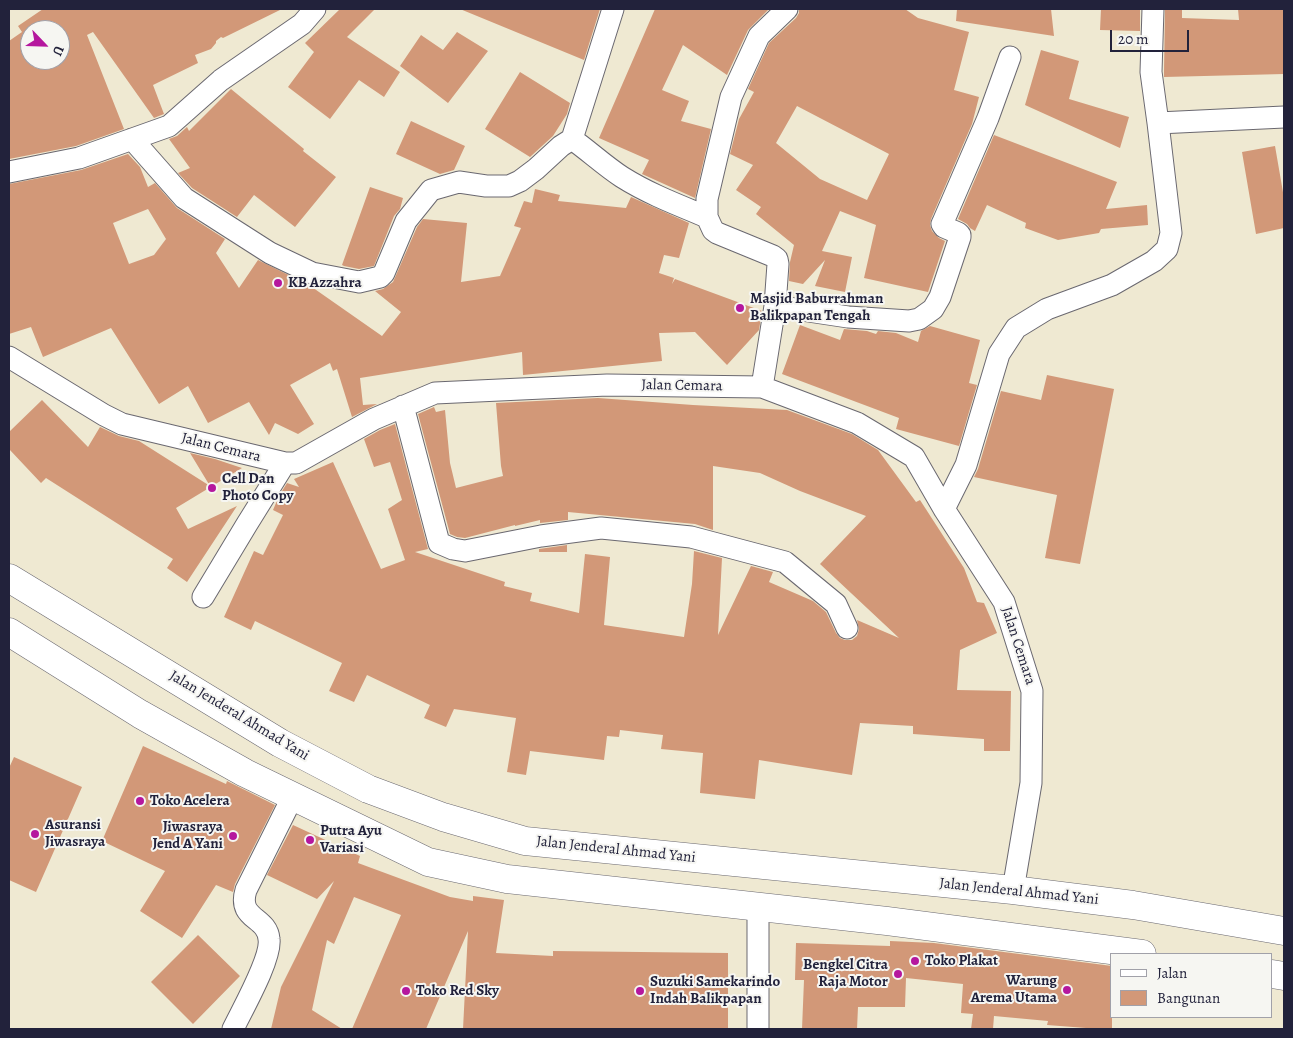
<!DOCTYPE html>
<style>
body{margin:0}
#map{position:relative;width:1293px;height:1038px;overflow:hidden;background:#efe9d2;font-family:Alegreya,serif}
canvas{display:block}
.frame{position:absolute;inset:0;border:10px solid #22223b;pointer-events:none}
.legend{position:absolute;left:1110px;top:953px;width:162px;height:65px;box-sizing:border-box;background:#f6f6f2;border:1px solid #a1a1a9;margin:0;padding:6px 9px;list-style:none;font-size:15px;color:#22223b}
.legend li{display:flex;align-items:center;gap:10px;height:25px}
.legend b{width:25px;border:1px solid #a1a1a9}
.north{position:absolute;left:20px;top:20px;width:50px;height:50px;box-sizing:border-box;background:#f6f6f2;border:1px solid #a1a1a9;border-radius:50%;rotate:114deg;font-size:14px;font-weight:700;line-height:20px;text-align:center;color:#22223b}
.north::after{content:'';display:block;margin:auto;width:18px;height:22px;background:#b5179e;clip-path:polygon(50% 0,100% 100%,50% 72%,0 100%)}
.scale{position:absolute;left:1110px;top:30px;width:79px;height:22px;box-sizing:border-box;border:2px solid #22223b;border-top:0;padding-left:6px;font-size:15px;line-height:18px;white-space:nowrap;color:#22223b;-webkit-text-stroke:4px #f6f6f2;paint-order:stroke}
</style>
<div id="map">
<canvas width="1293" height="1038"></canvas>
<div class="frame"></div>
<ul class="legend">
<li><b style="height:6px;background:#fff"></b>Jalan</li>
<li><b style="height:14px;background:#d29878"></b>Bangunan</li>
</ul>
<div class="north">U</div>
<div class="scale">20 m</div>
</div>
<script>
const g = document.querySelector('canvas').getContext('2d');
g.lineJoin = 'round';
function fillPath(path, color) {
  g.fillStyle = color;
  g.fill(path, 'evenodd');
}
function trace(path, color, width, dash) {
  g.strokeStyle = color;
  g.lineWidth = width;
  g.lineCap = dash ? 'butt' : 'round';
  g.setLineDash(dash || []);
  g.stroke(path);
}
function label(font, color, halo, rows, align = 'center') {
  g.font = font + ' Alegreya,serif';
  g.lineWidth = 4;
  g.setLineDash([]);
  g.textBaseline = 'middle';
  g.strokeStyle = halo;
  g.fillStyle = color;
  for (const [text, x, y, turn = 0] of rows) {
    g.save();
    g.translate(x, y);
    g.rotate((+turn || 0) * Math.PI / 180);
    g.textAlign = isNaN(turn) ? turn : align;
    if (halo) g.strokeText(text, 0, 0);
    g.fillText(text, 0, 0);
    g.restore();
  }
}
const building = new Path2D(`
 M43 9H282L223 38 221 37 216 41V43L211 49 195 55 198 63 153 85 164 114 154 118 93 32 87 35 124 129 76 146 9 159V41L22 32 18 26ZM30 30H60V60H30Z
 M340 9H375L347 37 400 72 384 97 359 80 330 119 288 87 314 52 305 43Z
 M460 9H600L584 60Z
 M655 9H769L748 30 727 75 683 45 662 90 689 101 681 121 711 129 695 198 642 174 649 160 599 138Z
 M799 9H905L918 18 969 32 954 90 979 97 972 124 931 219 930 225 932 231 939 238 945 241 928 292 864 278 876 225 840 211 822 251 852 257 845 292 815 286 825 260 803 284 789 281 790 262 794 245 756 214 761 207 736 190 753 165 730 154 739 119 754 92 748 89 769 43 796 18 799 13ZM797 106 889 154 867 200 820 179 776 143Z
 M957 9H1051L1054 36 956 21Z
 M1101 9 1140 10V31L1100 30Z
 M1165 9H1182V18L1239 20 1238 9H1284V74L1164 77V71Z
 M457 32 488 51 448 103 400 66 421 35 443 50Z
 M1041 50 1079 61 1069 99 1129 117 1120 148 1025 105Z
 M520 72 570 103 567 114 553 136 530 157 485 129Z
 M231 89 304 149 303 151 336 177 295 227 254 195 237 217 192 188 178 173 190 168 169 139 177 136 187 127 189 131Z
 M411 121 465 146 454 170 440 174 396 154Z
 M994 135 1117 182 1106 209 1147 205 1148 225 1101 229 1099 233 1058 240 1025 228 1026 223 987 205 975 231 970 228 967 224 958 219Z
 M1275 146 1284 198V228L1256 234 1242 152Z
 M128 154 140 167 148 187 155 183 177 208 225 239 216 253 239 288 258 260 309 285 382 336 401 312 375 291 383 289 393 282 417 227 423 219 467 223 461 282 500 276 521 228 514 226 524 201 532 203 535 189 560 195 558 201 626 208 631 197 689 223 679 258 664 255 659 273 674 278 672 284 675 279 762 311 759 330 727 365 695 332 659 333 662 361 523 375 522 352 360 378 363 405 377 404 352 417 337 369 333 371 330 363 290 385 314 424 298 434 275 423 269 435 249 402 208 423 188 386 159 404 111 328 43 357 31 327 9 334V184L81 170ZM148 209 166 239 154 255 129 264 113 223Z
 M370 187 403 198 400 209 394 216 374 266 359 269 344 266 342 265Z
 M800 325 840 340 844 329 867 331 876 334 878 331 896 333 918 342 921 331 930 326 980 340 969 383 977 385 959 446 896 429 899 418 782 374Z
 M1047 375 1114 389 1080 564 1045 558 1057 495 974 477 978 469 1001 391 1041 400Z
 M598 398 693 405 787 410 852 434 878 450 916 502 920 500 964 568 977 602 984 603 997 633 960 650 957 690 1011 691 1010 751H984V739L913 734V726L860 723 852 775 759 760 755 799 700 793 703 753 661 749 663 735 620 730 619 737 607 736 604 760 530 751 526 775 507 772 516 718 454 709 446 727 424 718 430 705 367 675 354 702 329 691 342 663 255 621 251 630 224 617 254 551 263 555 283 515 273 510 279 496 287 483 299 487 294 479 333 462 381 569 405 560 388 509 402 500 390 462 374 467 364 439 380 430 395 424 428 549 415 552 505 582 504 586 532 593 530 601 579 613 585 554 610 557 604 625 684 637 692 584 694 551 722 558 718 635 751 566 773 572 769 582 813 601 826 612 836 633 840 638 845 640H852L857 636 859 629 857 620 899 638 820 564 866 516 800 491 760 473 713 466V530L695 524 568 512V520L540 523V520L515 526V525L465 538 457 537 450 534 418 414 434 407 436 412 445 410 450 463 456 488 503 476 501 466 496 403Z
 M42 400 88 447 100 427 119 436 139 441 210 486 190 453 215 459 242 468 176 508 188 529 237 506 187 582 167 568 173 559 46 478 41 483 9 449V432Z
 M567 545V552H539V549Z
 M143 746 226 784 227 781 275 805 235 884 233 892 216 885 182 938 140 911 165 871 102 841Z
 M14 757 82 787 36 892 9 880V768Z
 M293 825 360 856 358 863 450 897 473 901V896L504 900 496 953 553 956V951L728 953V1029H463L468 931 426 1029H352L401 915 354 897 334 944 327 940 312 1010 342 1029H271L281 987 334 881 317 899 267 875Z
 M198 935 240 976 193 1024 151 982Z
 M890 941 934 943 1112 966V1029H1086V1028L1047 1025 1048 1021 994 1016 993 1029H971L973 1014 961 1013 963 984 906 978 905 1007H858L857 1029H802L804 980H795L796 943 890 946Z`);
const minor = new Path2D(`
 M1153 9 1151 72 1158 123
 M132 139 184 198 270 253 312 273 359 282 380 277 384 273 406 221 431 190 459 182 486 186H509L520 181 536 169 561 146 572 139 613 9
 M572 139C589 151 605 166 622 177 649 194 678 205 707 217
 M9 172 79 158 169 126 221 80 302 24 315 9
 M775 306 848 317 909 321 919 319 933 309 940 297 960 237V235L958 233 944 227 942 224 943 222 988 118 1010 57
 M9 357 104 415 122 424 285 463H296L374 419 435 393 607 385 762 387 857 423 914 457 944 509 1004 602 1032 691 1031 783 1013 890
 M762 387 775 306 778 264 777 259 773 256 717 233 713 230 707 217V199L731 97 759 36 787 9
 M403 406 439 543 453 549 465 551 541 536 601 528 691 537 785 562 836 604 847 628
 M944 509 966 465 999 354 1016 328 1047 309 1112 285 1154 261 1167 249 1171 233 1158 123 1284 117
 M203 597 247 524 285 463
 M233 1029C242 1010 272 958 269 939 267 916 237 920 246 890L293 796
 M758 1029V906`);
const secondary = new Path2D(`
 M9 578 280 743 368 789 443 817 525 841 1013 890 1133 905 1284 931
 M9 632 140 714 245 773 428 862 507 879 887 921 1142 954
 M1272 974 1284 976`);
const markers = [
 [278,283,5,"#b5179e"],
 [740,308,5,"#b5179e"],
 [212,488,5,"#b5179e"],
 [140,801,5,"#b5179e"],
 [35,834,5,"#b5179e"],
 [233,836,5,"#b5179e"],
 [310,840,5,"#b5179e"],
 [915,961,5,"#b5179e"],
 [898,974,5,"#b5179e"],
 [1067,990,5,"#b5179e"],
 [406,991,5,"#b5179e"],
 [640,991,5,"#b5179e"]
];
const poiNames = [
 ["KB Azzahra",288,283],
 ["Masjid Baburrahman",750,299],
 ["Balikpapan Tengah",750,316],
 ["Cell Dan",222,479],
 ["Photo Copy",222,496],
 ["Toko Acelera",150,801],
 ["Asuransi",45,825],
 ["Jiwasraya",45,842],
 ["Jiwasraya",223,827,"right"],
 ["Jend A Yani",223,844,"right"],
 ["Putra Ayu",320,831],
 ["Variasi",320,848],
 ["Toko Plakat",925,961],
 ["Bengkel Citra",888,965,"right"],
 ["Raja Motor",888,982,"right"],
 ["Warung",1057,981,"right"],
 ["Arema Utama",1057,998,"right"],
 ["Suzuki Samekarindo",650,982],
 ["Indah Balikpapan",650,999],
 ["Toko Red Sky",416,991]
];
const streetNames = [
 ["Jalan Cemara",682,386,1],
 ["Jalan Cemara",221,448,14],
 ["Jalan Cemara",1018,646,72],
 ["Jalan Jenderal Ahmad Yani",239,716,31],
 ["Jalan Jenderal Ahmad Yani",616,850,6],
 ["Jalan Jenderal Ahmad Yani",1019,892,6]
];
fillPath(building, '#d29878');
trace(minor, '#6a6870', 23);
trace(secondary, '#6a6870', 29);
trace(minor, '#fff', 21);
trace(secondary, '#fff', 28);
for (const [x, y, r, color] of markers) {
  const dot = new Path2D();
  dot.arc(x, y, r, 0, 2 * Math.PI);
  g.fillStyle = color;
  g.fill(dot);
  trace(dot, '#f6f6f2', 2);
}
label('bold 15px', '#22223b', '#f6f6f2', poiNames, 'left');
label('15px', '#22223b', '#f6f6f2', streetNames);
</script>
